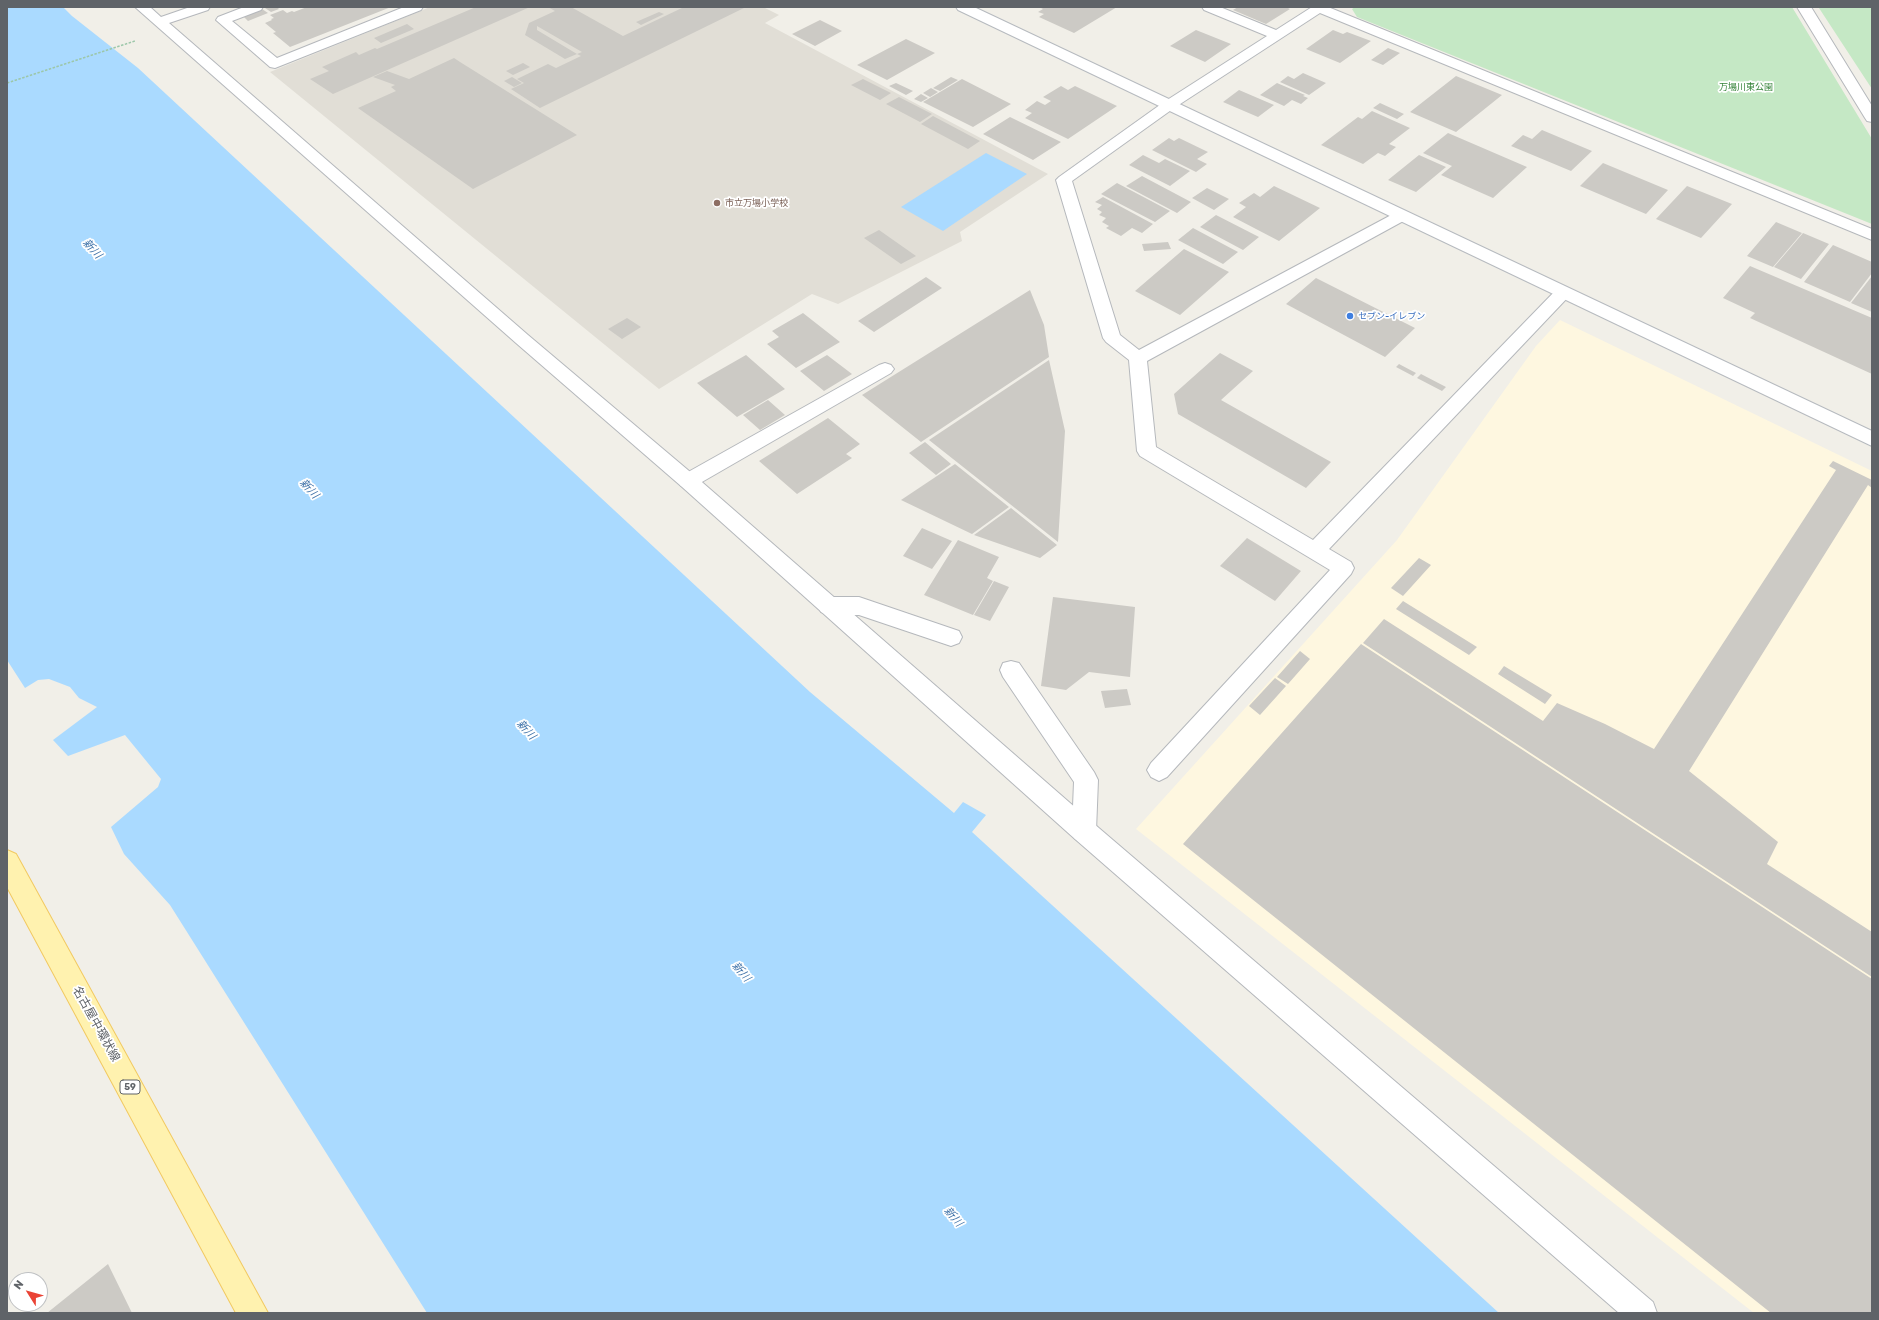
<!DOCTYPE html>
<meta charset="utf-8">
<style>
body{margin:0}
#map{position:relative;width:1879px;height:1320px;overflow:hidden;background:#f1efe8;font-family:Rubik,sans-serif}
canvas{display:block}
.frame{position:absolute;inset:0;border:8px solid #5f6368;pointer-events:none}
.north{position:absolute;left:8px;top:1272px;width:40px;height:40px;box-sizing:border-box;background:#fff;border:1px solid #bfc1c3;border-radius:50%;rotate:307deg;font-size:11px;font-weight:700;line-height:16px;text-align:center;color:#5f6368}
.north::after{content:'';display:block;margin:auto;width:14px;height:18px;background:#ea4335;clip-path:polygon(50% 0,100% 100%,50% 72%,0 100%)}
</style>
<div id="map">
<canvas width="1879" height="1320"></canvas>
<div class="frame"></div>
<div class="north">N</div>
</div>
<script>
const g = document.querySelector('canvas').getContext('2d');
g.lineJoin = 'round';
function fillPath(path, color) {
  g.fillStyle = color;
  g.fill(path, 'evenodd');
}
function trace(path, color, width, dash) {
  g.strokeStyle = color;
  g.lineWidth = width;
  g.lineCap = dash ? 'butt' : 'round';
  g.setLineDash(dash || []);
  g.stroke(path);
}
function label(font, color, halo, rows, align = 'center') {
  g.font = font + ' Rubik,"Noto Sans JP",sans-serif';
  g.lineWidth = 3.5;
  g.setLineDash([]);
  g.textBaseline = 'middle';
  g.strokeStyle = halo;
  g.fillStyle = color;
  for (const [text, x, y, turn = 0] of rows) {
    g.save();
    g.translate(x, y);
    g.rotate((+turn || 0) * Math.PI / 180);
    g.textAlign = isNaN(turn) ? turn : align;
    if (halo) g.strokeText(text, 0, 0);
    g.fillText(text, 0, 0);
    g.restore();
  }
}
const commercial = new Path2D(`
 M1560 320 1872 471V1313H1754L1136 829 1397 540 1536 346Z`);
const education = new Path2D(`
 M430 7H763L779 15 765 23 1048 174 960 232 962 241 838 304 812 294 659 389 270 72Z`);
const green = new Path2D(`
 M1355 7H1792L1872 139V224L1357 17 1352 9Z
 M1819 7H1872V89L1819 8Z`);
const water = new Path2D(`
 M7 7H63L72 16 138 68 810 692 954 813 963 802 986 815 972 832 1499 1313H427L170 905 124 854 111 827 158 787 161 779 125 735 68 756 53 740 97 707 79 698 70 687 49 679 38 680 25 688 7 660Z
 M986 153 1027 174 943 231 901 207Z`);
const building = new Path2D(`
 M267 7H277L279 9 271 12 265 8Z
 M307 7H391L290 47 273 33 276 32 265 23 272 20 271 19 274 18 270 15 283 10 287 13 292 11 294 12Z
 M476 7H530L333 94 310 79 329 71 322 67 356 52 359 55 375 48 377 49Z
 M548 7H571L623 36 684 7H746L540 108 511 89 524 83 517 79 548 64 556 68 581 56 577 54 582 52 537 26V30L577 54 565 59 525 35 529 23 555 11Z
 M1039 7H1117L1074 33 1039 17 1044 14 1038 12 1043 9Z
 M1238 7H1286L1290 9 1266 24 1233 10Z
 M262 9 268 13 248 21 243 16Z
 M659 12 664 14 641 25 636 22Z
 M820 20 842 31 815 46 792 34Z
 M407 24 414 29 381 43 374 38Z
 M1196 30 1231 44 1205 62 1170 46Z
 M1333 30 1343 34 1347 32 1371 41 1340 63 1306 49Z
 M906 39 935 53 887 80 857 65Z
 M1388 48 1400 53 1383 65 1371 60Z
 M454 58 460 62 577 135 473 189 358 108 396 91 391 87 395 85 373 77 387 71 409 79Z
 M523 63 530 67 513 75 506 71Z
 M1303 73 1326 83 1309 95 1280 82 1288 76 1294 79Z
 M1456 76 1502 95 1456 132 1410 112Z
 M512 77 522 83 514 87 504 81Z
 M951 77 958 80 940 91 933 88Z
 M863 79 891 93 880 100 851 85Z
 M962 79 1011 104 973 127 923 102Z
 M896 83 913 91 906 95 889 86Z
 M1277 83 1305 95 1303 96 1308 98 1301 104 1292 100 1284 106 1260 95Z
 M1061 86 1068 90 1075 86 1117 106 1068 139 1025 118 1032 113 1025 110 1037 101 1045 105 1051 101 1043 97Z
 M931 88 938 92 930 97 923 93Z
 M1239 90 1274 105 1258 117 1223 102Z
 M921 94 928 98 921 102 914 99Z
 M899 97 932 114 920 122 886 104Z
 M1380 103 1404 114 1397 119 1373 108Z
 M1372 111 1410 128 1389 144 1396 147 1385 156 1378 153 1363 164 1321 145 1358 117 1362 119Z
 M933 116 980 141 968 149 921 124Z
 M1010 117 1061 142 1033 160 983 134Z
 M1542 130 1592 151 1571 171 1511 146 1523 135 1532 139Z
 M1448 133 1527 167 1493 198 1441 175 1452 166 1423 153Z
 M1169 138 1174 141 1179 138 1208 152 1197 159 1207 164 1196 172 1152 150Z
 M1143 155 1159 163 1165 159 1190 171 1170 186 1129 165Z
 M1419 155 1446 167 1416 192 1388 180Z
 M1603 163 1668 190 1646 214 1580 186Z
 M1142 176 1191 202 1177 213 1126 186Z
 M1117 183 1170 211 1155 222 1101 194Z
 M1274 186 1320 208 1279 241 1233 217 1246 207 1239 203 1254 193 1260 197Z
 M1687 186 1732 204 1701 238 1656 219Z
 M1207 188 1229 199 1214 210 1192 198Z
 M1103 197 1153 224 1142 233 1132 228 1121 236 1106 228 1109 226 1102 222 1106 218 1099 215 1102 212 1097 209 1102 205 1095 202Z
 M1216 215 1259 237 1243 250 1200 227Z
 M1776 222 1802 233 1773 267 1747 256Z
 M1193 228 1238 252 1223 264 1178 240Z
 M879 230 916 256 901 264 864 238Z
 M1803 233 1829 244 1801 279 1774 267Z
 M1168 242 1171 249 1144 251 1142 244Z
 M1833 245 1872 262V273L1850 302 1804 282Z
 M1184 249 1229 272 1180 315 1135 291Z
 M1750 266 1872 318V374L1750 318 1755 313 1723 298Z
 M1872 276V312L1851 303Z
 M926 277 942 288 874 332 858 321Z
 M1316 278 1415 328 1385 357 1286 304Z
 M1030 290 1044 325 1049 357 921 442 862 395Z
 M803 313 840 342 796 368 767 344 779 337 772 331Z
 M627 318 641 327 622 339 608 329Z
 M1220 353 1253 371 1221 400 1331 462 1306 488 1178 414 1174 394Z
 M746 355 785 389 737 417 697 383Z
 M827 355 852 374 824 391 800 371Z
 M1049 360 1065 431 1058 542 929 440Z
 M1399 364 1416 373 1413 376 1396 367Z
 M1421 374 1446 387 1442 391 1417 378Z
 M768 400 785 415 760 430 743 415Z
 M828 418 860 444 846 454 852 458 797 494 759 461Z
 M925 442 951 464 936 475 909 453Z
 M1833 461 1872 480V488L1868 485 1689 771 1778 842 1767 864 1872 932V977L1363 643 1384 619 1543 721 1557 703 1605 724 1654 749 1836 470 1829 466Z
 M955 464 1009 507 972 534 901 500Z
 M1011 508 1057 545 1040 558 974 535Z
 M922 528 952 541 932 569 903 556Z
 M1247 538 1301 571 1275 601 1220 566Z
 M958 540 999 557 987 578 993 581 973 615 924 595Z
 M1419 558 1431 565 1403 596 1391 588Z
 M994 581 1009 587 990 621 974 615Z
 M1053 597 1135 607 1130 677 1089 672 1066 690 1041 686Z
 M1403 601 1477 647 1469 655 1396 609Z
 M1361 644 1872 979V1313H1771L1183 844Z
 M1300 651 1310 659 1288 684 1277 677Z
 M1504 666 1552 695 1545 704 1498 674Z
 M1275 678 1286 686 1260 715 1249 706Z
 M1127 689 1131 705 1105 708 1101 691Z
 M108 1264 132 1313H47Z`);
const path = new Path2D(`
 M7 83 135 41`);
const lane = new Path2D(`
 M885 363 891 365 894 369 891 373 695 486 688 488 681 486 678 481 681 476 879 365Z
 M829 597H859L959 631 962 637 959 643 951 646 859 615H829L821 612 818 606 821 600Z
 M1011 661 1019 663 1094 772 1098 780 1096 831 1093 839 1084 842 1075 839 1072 831 1074 782 1003 677 1000 670 1003 663Z`);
const street = new Path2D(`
 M135 7H150L161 17 190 7H210L208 10 169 23 528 335 695 476 1093 823 1653 1302 1657 1313H1619L1075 839 681 486 516 343Z
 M244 7H263L261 10 232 21 277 58 404 7H423L421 10 275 68 270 67 216 20 218 17Z
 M1202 7H1220L1276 30 1312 7H1328L1872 229V240L1320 13 1174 108 1072 181 1120 335 1139 350 1395 213 1401 211 1407 213 1409 216 1407 219 1147 361 1156 447 1313 540 1557 289 1563 287 1569 289 1572 293 1329 549 1351 562 1354 568 1351 574 1167 777 1159 781 1151 777 1147 770 1151 763 1330 570 1140 456 1137 451 1129 360 1106 342 1103 338 1056 180 1059 177 1164 102 1267 36 1204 10Z
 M1797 7H1811L1872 106V122L1867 121 1865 118Z`);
const secondary = new Path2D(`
 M956 7H974L1872 431V446L958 10Z`);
const primary = new Path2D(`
 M7 850 16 854 268 1313H236L7 887Z`);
const markers = [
 [717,203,4,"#8d6e63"],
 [1350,316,4,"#3f7fe0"]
];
const farParknames = [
 ["万場川東公園",1746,87]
];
const farEducationnames = [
 ["市立万場小学校",725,203]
];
const farShopnames = [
 ["セブン-イレブン",1358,316]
];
const shields = [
 [130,1087,20]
];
const shieldNames = [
 ["59",130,1087]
];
const waterNames = [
 ["新川",92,249,48],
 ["新川",309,489,48],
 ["新川",526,730,48],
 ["新川",741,972,49],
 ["新川",953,1217,49]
];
const nearStreetnames = [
 ["名古屋中環状線",96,1024,61]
];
fillPath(commercial, '#fef7e0');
fillPath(education, '#e1ded6');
fillPath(green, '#c5e8c5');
fillPath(water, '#aadaff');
fillPath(building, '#cccac5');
trace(lane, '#b5b8bc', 2);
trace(street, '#b5b8bc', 2);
trace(secondary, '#b6babf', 2);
trace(primary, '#f2c960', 2);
trace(path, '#9cc7a9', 1.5, [2.5, 1.5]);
fillPath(lane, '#fff');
fillPath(street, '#fff');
fillPath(secondary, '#fff');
fillPath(primary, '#fff2af');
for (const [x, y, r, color] of markers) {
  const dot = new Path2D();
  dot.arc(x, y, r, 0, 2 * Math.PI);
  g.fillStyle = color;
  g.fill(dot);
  trace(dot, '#fff', 1.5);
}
label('9px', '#348238', '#fff', farParknames);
label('9px', '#785e54', '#fff', farEducationnames, 'left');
label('9px', '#366cbe', '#fff', farShopnames, 'left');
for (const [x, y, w] of shields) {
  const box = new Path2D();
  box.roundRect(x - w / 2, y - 7, w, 14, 3);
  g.fillStyle = '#fff';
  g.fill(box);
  trace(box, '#5f6368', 1);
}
label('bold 9px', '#5f6368', null, shieldNames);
label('italic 11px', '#4174aa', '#fff', waterNames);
label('12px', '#5f6368', '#fff', nearStreetnames);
</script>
